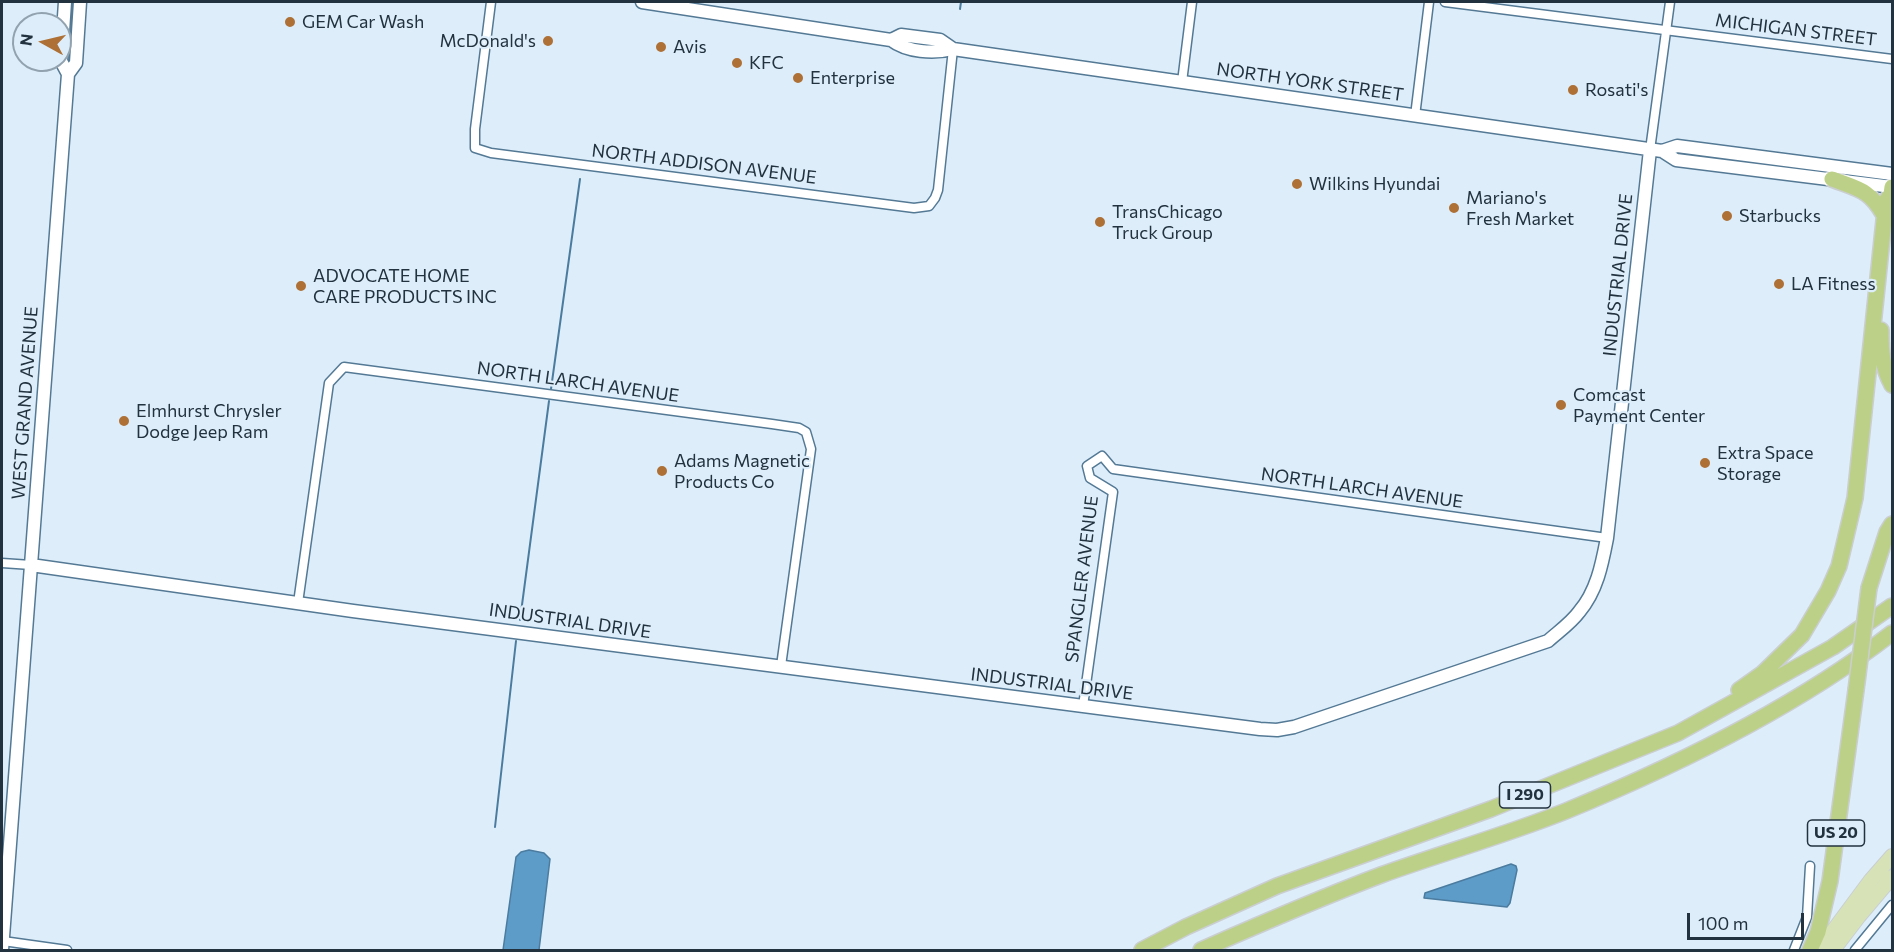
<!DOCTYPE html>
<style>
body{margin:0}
#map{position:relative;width:1894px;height:952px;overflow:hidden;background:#ddeefa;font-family:Commissioner,sans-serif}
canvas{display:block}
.frame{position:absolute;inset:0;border:3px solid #22323e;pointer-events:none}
.north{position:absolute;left:12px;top:12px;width:60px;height:60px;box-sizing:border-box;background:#ddeefa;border:2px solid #92a3af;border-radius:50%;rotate:278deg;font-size:16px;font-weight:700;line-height:24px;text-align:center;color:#22323e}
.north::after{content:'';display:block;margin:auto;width:21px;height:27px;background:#ae7035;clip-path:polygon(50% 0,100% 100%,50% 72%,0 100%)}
.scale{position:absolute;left:1687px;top:913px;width:117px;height:27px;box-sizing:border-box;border:3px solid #22323e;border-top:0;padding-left:8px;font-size:18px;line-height:21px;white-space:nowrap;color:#22323e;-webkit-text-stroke:4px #ddeefa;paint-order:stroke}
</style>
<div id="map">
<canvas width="1894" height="952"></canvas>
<div class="frame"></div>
<div class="north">N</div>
<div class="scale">100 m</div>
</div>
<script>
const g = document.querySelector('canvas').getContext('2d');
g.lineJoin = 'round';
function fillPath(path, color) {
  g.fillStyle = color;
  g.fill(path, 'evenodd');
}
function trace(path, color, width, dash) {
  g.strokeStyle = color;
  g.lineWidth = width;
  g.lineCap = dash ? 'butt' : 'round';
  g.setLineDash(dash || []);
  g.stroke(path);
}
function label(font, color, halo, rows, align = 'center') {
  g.font = font + ' Commissioner,sans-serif';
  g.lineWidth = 4.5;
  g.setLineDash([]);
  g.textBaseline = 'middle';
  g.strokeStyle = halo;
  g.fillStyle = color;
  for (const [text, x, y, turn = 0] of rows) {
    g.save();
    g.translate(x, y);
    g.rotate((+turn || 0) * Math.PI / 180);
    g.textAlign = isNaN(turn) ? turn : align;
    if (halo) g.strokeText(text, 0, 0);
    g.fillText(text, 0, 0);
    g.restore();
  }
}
const water = new Path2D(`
 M529 850 544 853 550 859 539 950H503L516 857 521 852Z
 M1511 864 1516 866 1517 870 1510 903 1507 907 1424 898 1425 893Z`);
const stream = new Path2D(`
 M960 9 961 2
 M551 389 580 179
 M520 620 549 401
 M495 827 516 641`);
const street = new Path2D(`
 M491 2 475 129V148L491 153 914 208 929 206 935 198 938 190 953 49
 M1445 2 1892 59
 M1182 82 1192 2
 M1415 116 1429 2
 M1650 150 1670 2
 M2 563 31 565
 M298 603 329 383 344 367 772 424 799 428 806 432 811 449 781 666
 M1083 706 1113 492 1090 478 1087 466 1102 456 1113 469 1607 538
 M3 941 67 950
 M1794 950 1807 917 1810 866
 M1855 950 1892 905`);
const secondary = new Path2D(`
 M65 2 61 61 68 74
 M642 2 891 40C907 52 933 54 953 49L1662 151 1676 160 1892 187
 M891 40 901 35 940 40 953 49
 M1662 151 1677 146 1892 174
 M31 565 353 611 1260 729 1277 730 1294 727 1548 641C1558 632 1571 623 1579 612 1597 591 1602 564 1607 538L1650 150
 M2 950 68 74 76 63 80 2`);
const primary = new Path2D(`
 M1819 950 1871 880 1892 856
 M1833 950 1859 916 1892 877`);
const highway = new Path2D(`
 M1832 179C1858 189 1869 189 1884 215
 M1881 330C1881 351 1882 367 1892 385
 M1869 588 1887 532 1892 524
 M1739 690 1763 673 1802 635 1828 591 1839 566 1855 498 1886 201 1891 194 1892 187
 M1142 950 1186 927 1277 886 1491 809 1678 733 1833 647 1892 606
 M1201 950C1260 924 1320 898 1381 875 1442 853 1506 835 1566 811 1678 765 1796 707 1892 633
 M1810 950 1818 932 1830 881 1856 690`);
const highwayBridge = new Path2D(`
 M1856 690 1869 588`);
const markers = [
 [290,22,6,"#ae7035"],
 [548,41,6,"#ae7035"],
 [661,47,6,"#ae7035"],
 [737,63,6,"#ae7035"],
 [798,78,6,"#ae7035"],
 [1573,90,6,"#ae7035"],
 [1297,184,6,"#ae7035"],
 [1454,208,6,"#ae7035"],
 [1727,216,6,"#ae7035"],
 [1100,222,6,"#ae7035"],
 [1779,284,6,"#ae7035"],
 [301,286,6,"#ae7035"],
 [1561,405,6,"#ae7035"],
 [124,421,6,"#ae7035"],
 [1705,463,6,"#ae7035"],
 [662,471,6,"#ae7035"]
];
const shields = [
 [1525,795,51],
 [1836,833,57]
];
const shieldNames = [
 ["I 290",1525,795],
 ["US 20",1836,833]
];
const poiNames = [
 ["GEM Car Wash",302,22],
 ["McDonald's",536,41,"right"],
 ["Avis",673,47],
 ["KFC",749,63],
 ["Enterprise",810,78],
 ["Rosati's",1585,90],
 ["Wilkins Hyundai",1309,184],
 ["Mariano's",1466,198],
 ["Fresh Market",1466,219],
 ["TransChicago",1112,212],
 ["Truck Group",1112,233],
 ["Starbucks",1739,216],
 ["ADVOCATE HOME",313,276],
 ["CARE PRODUCTS INC",313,297],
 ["LA Fitness",1791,284],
 ["Comcast",1573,395],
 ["Payment Center",1573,416],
 ["Elmhurst Chrysler",136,411],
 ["Dodge Jeep Ram",136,432],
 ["Extra Space",1717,453],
 ["Storage",1717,474],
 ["Adams Magnetic",674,461],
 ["Products Co",674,482]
];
const streetNames = [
 ["MICHIGAN STREET",1796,30,7],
 ["NORTH YORK STREET",1310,82,8],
 ["NORTH ADDISON AVENUE",704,164,7],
 ["INDUSTRIAL DRIVE",1618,275,-84],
 ["NORTH LARCH AVENUE",578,382,8],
 ["WEST GRAND AVENUE",25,403,-86],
 ["NORTH LARCH AVENUE",1362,488,8],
 ["SPANGLER AVENUE",1082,579,-83],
 ["INDUSTRIAL DRIVE",570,621,8],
 ["INDUSTRIAL DRIVE",1052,684,7]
];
fillPath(water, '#5d9bc8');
trace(water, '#4b7c9f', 1.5);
trace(stream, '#4b7c9f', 2);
trace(street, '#547995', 11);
trace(secondary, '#547995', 15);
trace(primary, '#caced1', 16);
trace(highway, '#caced1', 18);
trace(street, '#fff', 8);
trace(secondary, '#fff', 12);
trace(primary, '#d7e3b7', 14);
trace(highway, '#bcd187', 15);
trace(highwayBridge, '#caced1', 18, []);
trace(highwayBridge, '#bcd187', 15);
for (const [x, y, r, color] of markers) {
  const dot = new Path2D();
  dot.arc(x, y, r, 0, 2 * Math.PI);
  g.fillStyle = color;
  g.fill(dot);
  trace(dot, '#ddeefa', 2);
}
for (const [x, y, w] of shields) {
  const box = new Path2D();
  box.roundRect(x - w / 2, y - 13, w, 26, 4.5);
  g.fillStyle = '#ddeefa';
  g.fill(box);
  trace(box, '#22323e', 1.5);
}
label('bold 16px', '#22323e', null, shieldNames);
label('18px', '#22323e', '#ddeefa', poiNames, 'left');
label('18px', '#22323e', '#ddeefa', streetNames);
</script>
